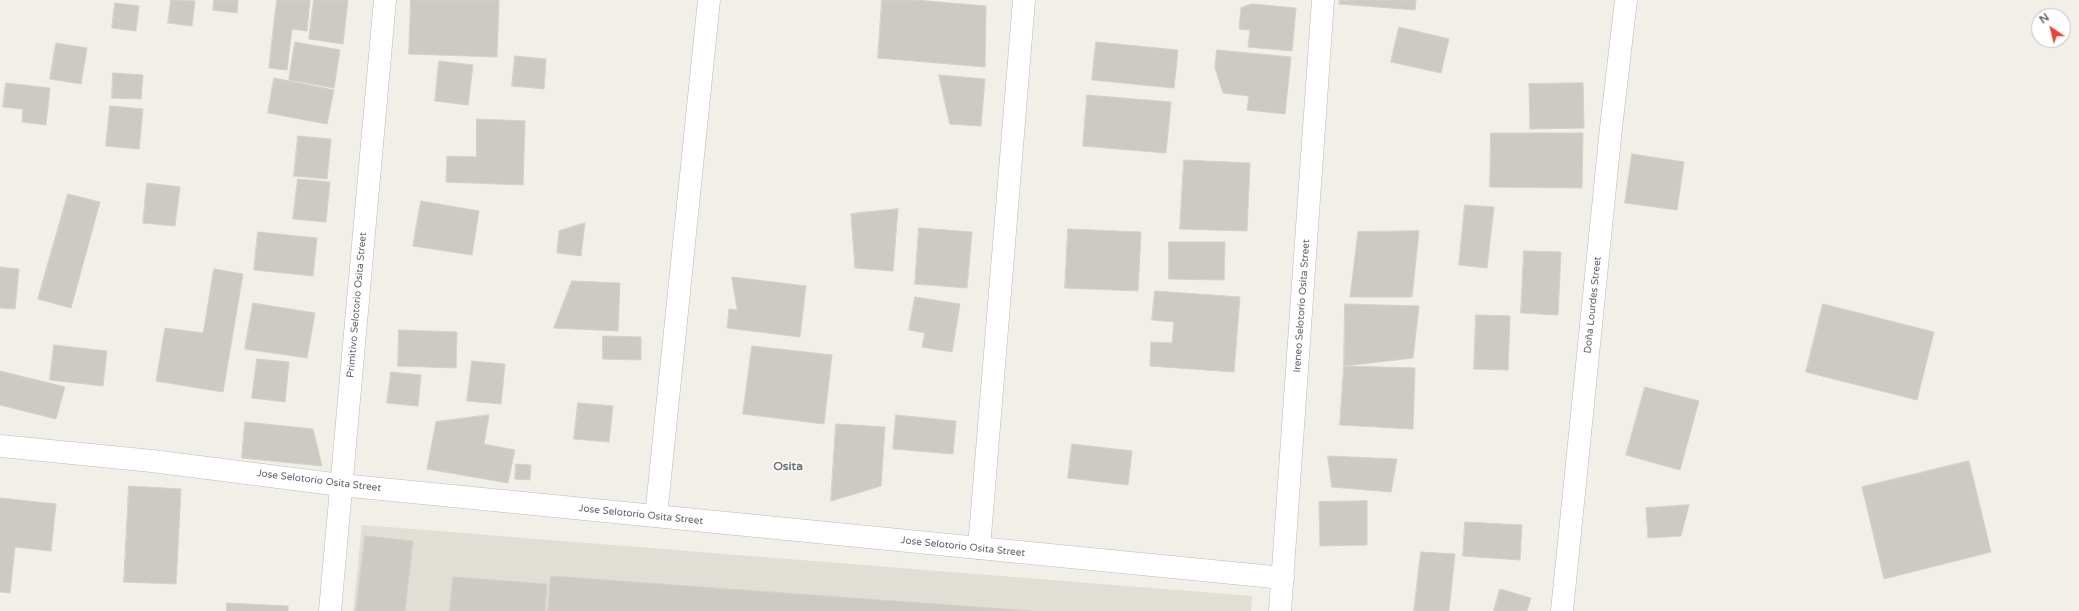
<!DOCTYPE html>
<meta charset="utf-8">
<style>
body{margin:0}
#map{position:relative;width:2079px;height:611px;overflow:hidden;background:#f1efe8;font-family:"Varela Round",sans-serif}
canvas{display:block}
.north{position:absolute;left:2031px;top:8px;width:40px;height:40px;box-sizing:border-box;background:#fff;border:1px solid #bfc1c3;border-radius:50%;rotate:325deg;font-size:11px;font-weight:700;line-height:16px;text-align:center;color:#5f6368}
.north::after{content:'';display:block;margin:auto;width:14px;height:18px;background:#ea4335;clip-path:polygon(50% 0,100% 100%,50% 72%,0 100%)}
</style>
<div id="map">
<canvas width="2079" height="611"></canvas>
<div class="north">N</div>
</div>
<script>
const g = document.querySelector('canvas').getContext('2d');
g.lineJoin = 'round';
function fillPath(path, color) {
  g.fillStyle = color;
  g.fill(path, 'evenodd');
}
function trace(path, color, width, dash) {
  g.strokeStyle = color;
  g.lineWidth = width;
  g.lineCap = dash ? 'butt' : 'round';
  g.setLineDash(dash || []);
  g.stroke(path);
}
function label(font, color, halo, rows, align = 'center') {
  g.font = font + ' "Varela Round",sans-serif';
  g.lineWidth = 3;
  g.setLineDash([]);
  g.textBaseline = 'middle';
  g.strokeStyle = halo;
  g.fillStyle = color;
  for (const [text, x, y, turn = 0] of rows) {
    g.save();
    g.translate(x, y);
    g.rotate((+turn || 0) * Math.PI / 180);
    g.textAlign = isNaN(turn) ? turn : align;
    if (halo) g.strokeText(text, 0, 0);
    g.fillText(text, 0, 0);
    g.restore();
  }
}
const education = new Path2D(`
 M362 525 1252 596 1251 611H353Z`);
const building = new Path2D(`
 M171 0 195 1 192 26 168 23Z
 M214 0H238L237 13 213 10Z
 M277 0H310L307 31 292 29 287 70 269 68Z
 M314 0H348L343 44 309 39Z
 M411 0H499L497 57 409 54Z
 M882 0H916L986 6 985 67 878 58Z
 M1340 0H1416L1415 10 1339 4Z
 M115 3 139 6 136 31 112 28Z
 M1252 4 1296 8 1292 51 1248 47 1250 30 1239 29 1241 8Z
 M1399 27 1449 39 1441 73 1391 62Z
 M295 42 340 50 334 88 289 80Z
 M1096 42 1178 50 1174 88 1092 80Z
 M56 43 87 48 81 84 50 79Z
 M1217 50 1291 57 1285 114 1247 110 1249 96 1223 93 1215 68Z
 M515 56 546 59 544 89 512 86Z
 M439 61 473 65 468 105 435 101Z
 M113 73 143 75 141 99 112 98Z
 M939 75 985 79 981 126 950 124Z
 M274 78 334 90 327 124 268 113Z
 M6 83 50 88 46 125 22 122 23 109 3 107Z
 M1583 83 1584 128 1530 129 1529 84Z
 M1087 95 1171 102 1166 153 1083 146Z
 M110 106 143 109 139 149 106 146Z
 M477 119 525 121 523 185 446 182 447 156 476 157Z
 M1491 133H1583L1582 188 1490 187Z
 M298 136 331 139 327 179 294 176Z
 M1632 154 1684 162 1677 210 1625 203Z
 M1184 160 1250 163 1247 231 1180 229Z
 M298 179 330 182 326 222 293 219Z
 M147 183 180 187 175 226 143 223Z
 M68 194 100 202 71 308 38 299Z
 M421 201 479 211 472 255 413 246Z
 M1465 205 1494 207 1487 268 1459 265Z
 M898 209 893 271 855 268 851 214Z
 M585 223 581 256 557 253 559 231Z
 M919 228 972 232 967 288 915 284Z
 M1068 229 1141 232 1138 291 1065 288Z
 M1419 231 1412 297H1350L1358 232Z
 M258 232 317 238 313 276 254 270Z
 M1169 242H1225L1224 280 1169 279Z
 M1524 251 1561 252 1558 315 1521 313Z
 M0 267 19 269 15 309 0 308Z
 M214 269 243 274 223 392 156 381 165 328 203 333Z
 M732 277 806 286 800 337 727 328 729 309 737 310Z
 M572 281 620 283 618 331 554 328Z
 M1155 291 1240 297 1234 372 1150 366 1151 342 1172 343 1174 322 1152 320Z
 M915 297 960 304 952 352 922 347 925 333 909 330Z
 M253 303 315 313 307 358 245 349Z
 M1345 304 1419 306 1413 358 1344 366Z
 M1823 304 1934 332 1917 400 1806 372Z
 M1476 315 1510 316 1508 370 1474 369Z
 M399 330 457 332 456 368 398 366Z
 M603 336 641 337V360L603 359Z
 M54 345 107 351 103 386 50 380Z
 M752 346 832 355 824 424 743 414Z
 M257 359 289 362 285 402 252 398Z
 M472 361 505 364 501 404 467 401Z
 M1344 366 1415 368 1413 429 1340 425Z
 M0 371 65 387 56 419 0 405Z
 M391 372 421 375 418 406 387 403Z
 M1645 387 1699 401 1680 470 1626 455Z
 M578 403 613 406 609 442 574 439Z
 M489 415 484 444 515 450 508 483 427 469 436 422Z
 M896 415 956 421 953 454 893 449Z
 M245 422 313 429 322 466 242 458Z
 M836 424 885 427 881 486 831 501Z
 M1072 444 1132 451 1128 485 1068 478Z
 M1328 456 1397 459 1391 492 1332 487Z
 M1969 461 1991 552 1884 579 1862 487Z
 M516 464 531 465 530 480 515 479Z
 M129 486 181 489 176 584 124 582Z
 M0 498 56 504 51 551 15 547 10 593 0 592Z
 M1367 501V545L1320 546 1319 502Z
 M1689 505 1681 536 1648 538 1646 508Z
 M1465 522 1522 525 1520 560 1463 556Z
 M365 536 413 541 405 611H356Z
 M1421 552 1455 554 1449 611H1414Z
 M551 576 1032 611H548Z
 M453 577 547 584 545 611H450Z
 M1500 589 1531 598 1527 611H1494Z
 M227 603 288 606V611H227Z`);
const street = new Path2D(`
 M656 516 709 0
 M979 548 1024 0
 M330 611 385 0
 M1280 611 1323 0
 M1562 611 1611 128 1626 0`);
const secondary = new Path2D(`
 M0 446 152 461 341 485 1283 578`);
const streetNames = [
 ["Primitivo Selotorio Osita Street",357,305,-85],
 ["Doña Lourdes Street",1593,305,-84],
 ["Ireneo Selotorio Osita Street",1302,306,-86],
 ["Jose Selotorio Osita Street",319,481,7],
 ["Jose Selotorio Osita Street",641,515,6],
 ["Jose Selotorio Osita Street",963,547,6]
];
const quarterNames = [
 ["Osita",788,467]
];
fillPath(education, '#e1ded6');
fillPath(building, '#cccac5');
trace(building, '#d6d1c6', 1);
trace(street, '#b5b8bc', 23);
trace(secondary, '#b6babf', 23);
trace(street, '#fff', 22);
trace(secondary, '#fff', 22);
label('10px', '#5f6368', '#fff', streetNames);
label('bold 12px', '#70757a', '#fff', quarterNames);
</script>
